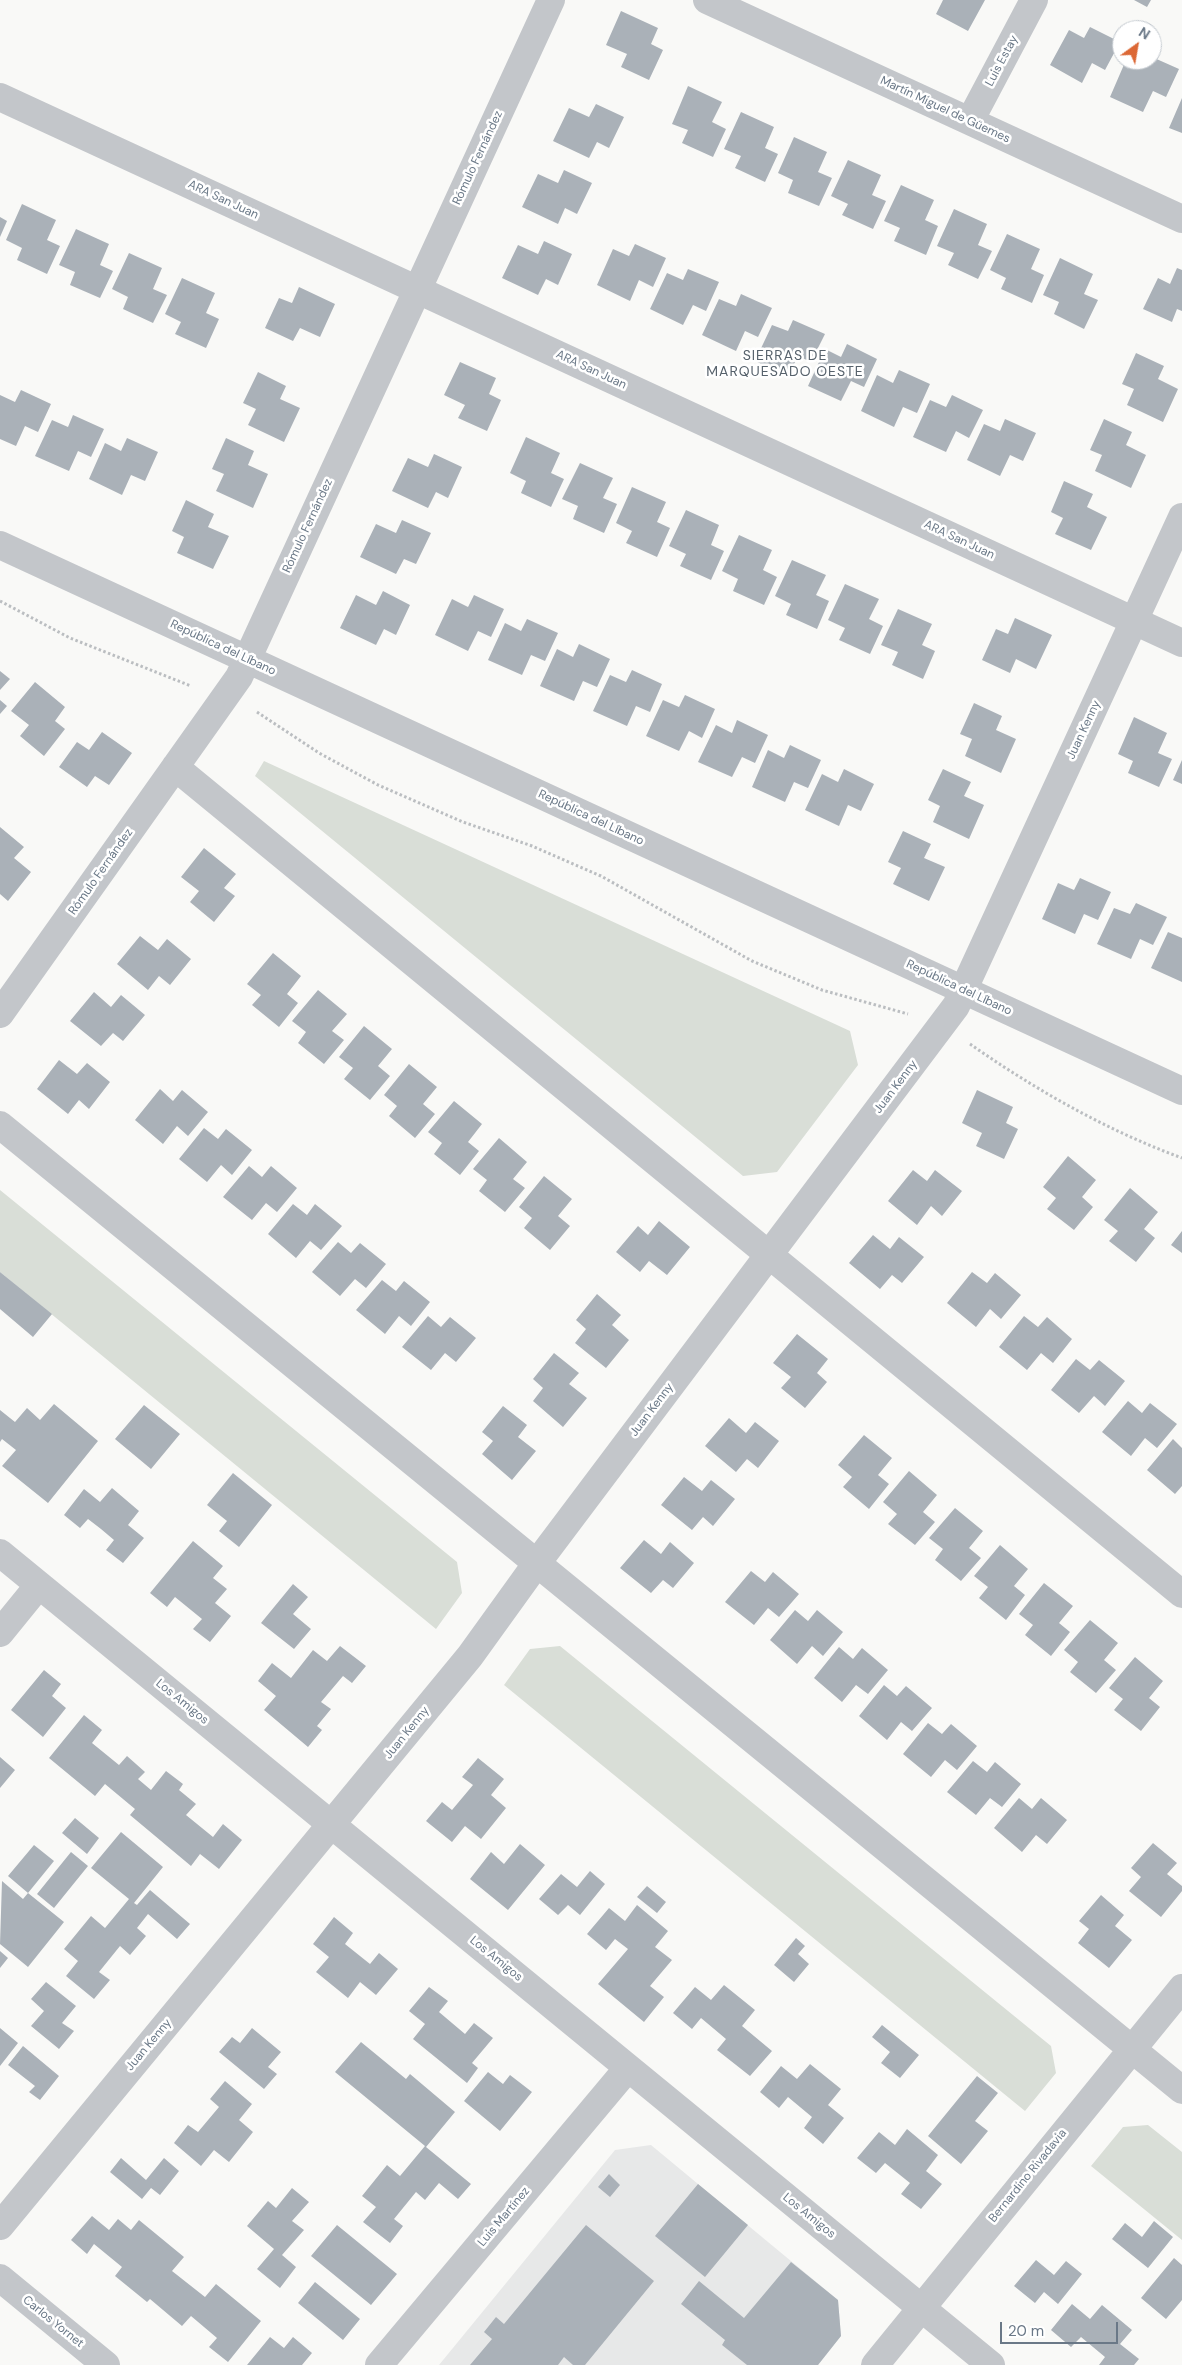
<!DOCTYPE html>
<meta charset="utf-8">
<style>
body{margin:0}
#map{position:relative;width:1182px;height:2365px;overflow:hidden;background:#f9f9f7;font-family:"DM Sans",sans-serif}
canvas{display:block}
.north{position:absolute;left:1112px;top:20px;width:50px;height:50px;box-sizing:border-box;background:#fff;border:1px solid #c3c9cf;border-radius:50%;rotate:32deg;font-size:14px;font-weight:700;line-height:20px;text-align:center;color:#6a7887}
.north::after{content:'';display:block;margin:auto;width:18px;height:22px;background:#dc6835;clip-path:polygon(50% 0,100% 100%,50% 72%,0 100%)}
.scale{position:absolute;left:1000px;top:2322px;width:118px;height:22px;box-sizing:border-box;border:2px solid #6a7887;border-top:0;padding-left:6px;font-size:15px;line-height:18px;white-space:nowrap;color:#6a7887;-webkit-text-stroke:4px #fff;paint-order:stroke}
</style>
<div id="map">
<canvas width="1182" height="2365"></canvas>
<div class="north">N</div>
<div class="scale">20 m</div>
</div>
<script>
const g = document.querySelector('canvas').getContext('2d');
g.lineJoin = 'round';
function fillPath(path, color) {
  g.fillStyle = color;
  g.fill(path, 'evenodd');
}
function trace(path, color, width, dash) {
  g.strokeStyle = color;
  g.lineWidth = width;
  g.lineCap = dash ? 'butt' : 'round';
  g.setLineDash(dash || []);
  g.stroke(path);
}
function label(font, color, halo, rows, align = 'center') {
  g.font = font + ' "DM Sans",sans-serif';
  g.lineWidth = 5;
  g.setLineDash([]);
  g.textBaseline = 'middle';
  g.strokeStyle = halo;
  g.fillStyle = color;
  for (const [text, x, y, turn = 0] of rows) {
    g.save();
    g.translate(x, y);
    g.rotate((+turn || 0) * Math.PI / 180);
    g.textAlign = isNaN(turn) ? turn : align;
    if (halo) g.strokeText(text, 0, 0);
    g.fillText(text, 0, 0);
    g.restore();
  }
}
const built = new Path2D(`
 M651 2145 838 2300 841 2336 818 2365H439L615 2150Z`);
const green = new Path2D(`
 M264 761 850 1031 858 1065 777 1172 743 1176 255 776Z
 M0 1190 457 1562 462 1593 436 1629 0 1272Z
 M560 1646 1051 2046 1056 2073 1025 2111 504 1685 530 1649Z
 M1148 2125 1182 2152V2240L1091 2166 1123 2127Z`);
const building = new Path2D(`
 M943 0H985L968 31 936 14Z
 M1134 0H1151L1147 7Z
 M621 11 658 28 651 44 663 50 649 80 621 67 627 54 606 45Z
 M1090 27 1120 42 1105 70 1092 63 1082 83 1050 65 1069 30 1084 38Z
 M1152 57 1179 69 1166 97 1153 91 1143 112 1110 97 1126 60 1142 67 1146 60H1152Z
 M688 86 722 102 712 122 726 129 713 157 682 143 688 130 672 124Z
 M1182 98V133L1169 128Z
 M596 104 624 117 609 148 597 142 589 158 553 141 569 108 589 117Z
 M741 112 774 127 765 148 778 154 765 182 735 168 741 156 724 149Z
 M794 137 827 152 818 172 832 178 819 206 788 193 793 180 778 173Z
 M848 160 881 175 872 195 886 201 873 229 842 215 848 204 831 196Z
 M564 170 592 183 577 214 565 208 558 224 522 207 538 174 558 183Z
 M901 185 934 200 925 220 938 226 926 255 894 241 900 228 884 221Z
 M22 204 56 220 47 240 60 246 47 274 17 260 22 248 6 240Z
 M954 209 987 224 978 245 992 251 978 279 948 265 954 253 937 246Z
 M0 217 7 221 0 237Z
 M76 229 109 244 100 265 113 271 100 298 70 285 75 272 59 265Z
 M1007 234 1040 249 1031 269 1044 275 1032 303 1001 289 1006 278 990 270Z
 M544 241 572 254 558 285 546 279 538 295 502 278 518 245 538 254Z
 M635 244 666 258 653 287 639 280 630 301 597 285 613 249 629 256Z
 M129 253 162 268 153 289 167 295 153 323 123 309 128 297 112 289Z
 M1060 258 1093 274 1084 294 1098 300 1084 329 1054 314 1059 302 1043 295Z
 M1177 268 1182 270V311L1177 309 1172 322 1143 309 1158 278 1170 284Z
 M688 269 719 282 706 311 693 305 683 325 650 309 667 273 683 280Z
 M182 278 215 293 206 313 219 319 206 348 175 334 181 322 165 314Z
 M299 287 335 304 320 337 300 328 293 341 265 328 279 298 292 303Z
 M741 294 772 308 758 337 745 331 736 351 702 335 719 299 736 306Z
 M793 320 825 334 811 362 798 356 788 376 755 361 772 325 788 331Z
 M847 344 877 359 864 387 851 381 841 401 808 386 825 349 841 357Z
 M1136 353 1164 366 1158 379 1178 389 1163 422 1127 405 1134 389 1122 384Z
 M460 362 496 378 489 394 501 400 487 431 458 418 465 405 444 395Z
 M899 370 930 384 917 413 903 407 894 427 861 411 877 375 893 383Z
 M258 372 286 386 280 399 300 408 284 442 248 425 256 409 243 403Z
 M21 390 51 404 38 432 25 426 16 446 0 439V395L15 402Z
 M952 395 983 410 969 438 956 431 946 452 913 437 930 400 946 407Z
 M73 415 104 429 91 457 78 451 69 471 35 456 52 420 68 427Z
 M1005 419 1036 433 1023 461 1010 455 1000 476 967 460 984 424 1000 431Z
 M1104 419 1132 432 1126 445 1146 455 1131 488 1095 471 1102 455 1090 450Z
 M526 437 560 453 551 473 564 479 551 507 521 493 526 481 510 473Z
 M127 438 158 452 145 481 131 475 122 495 89 479 105 443 121 451Z
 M226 438 254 451 248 465 268 474 253 508 216 491 224 474 212 469Z
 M434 454 462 467 448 498 436 492 428 508 392 491 408 458 428 467Z
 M580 463 613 478 603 498 617 504 604 533 573 519 578 506 562 499Z
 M1064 481 1093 494 1087 507 1107 517 1091 550 1055 534 1063 518 1051 512Z
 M632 487 666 502 657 522 670 528 657 557 626 543 632 531 616 523Z
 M186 500 214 514 208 527 229 536 213 569 177 553 184 537 172 531Z
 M686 510 719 525 711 545 724 551 711 580 680 566 686 554 669 546Z
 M402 520 431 533 416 564 404 559 396 574 360 557 376 524 396 533Z
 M739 535 772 550 763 570 777 577 764 605 733 591 738 579 722 571Z
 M792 560 826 575 816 595 829 601 817 629 786 615 791 604 775 596Z
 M845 584 879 599 869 619 883 626 870 654 839 640 845 628 828 620Z
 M383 591 410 605 396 635 384 629 376 645 340 628 356 595 376 605Z
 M474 595 504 609 491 637 478 631 468 651 435 635 452 599 468 607Z
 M898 609 932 624 922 645 935 651 923 679 892 665 898 652 881 645Z
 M1015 618 1052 635 1036 669 1016 659 1010 673 982 660 996 629 1008 634Z
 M527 619 558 633 545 661 531 655 522 675 488 660 505 623 521 631Z
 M579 644 610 659 597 687 583 681 574 701 540 686 557 649 573 657Z
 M632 670 662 684 650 712 636 706 627 726 593 711 610 675 626 682Z
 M0 671 10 679 0 690Z
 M35 682 65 707 55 721 65 729 44 756 20 736 29 725 11 711Z
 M685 695 715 709 702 738 689 731 679 751 646 736 663 700 679 707Z
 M0 700 7 706 0 714Z
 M974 703 1002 716 996 730 1016 739 1001 773 965 756 972 739 960 734Z
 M1134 717 1167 733 1158 753 1172 759 1159 787 1128 773 1133 761 1118 754Z
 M737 720 768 735 755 763 742 757 732 777 698 762 716 725 732 733Z
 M102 732 132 753 109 785 95 776 87 787 59 767 77 742 89 750Z
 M790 745 821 760 808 788 794 782 785 802 752 787 768 750 784 758Z
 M1182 760V784L1173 780Z
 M844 769 874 784 861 811 848 805 839 826 805 810 822 774 838 782Z
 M943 769 971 782 964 796 984 805 969 839 933 822 940 806 928 800Z
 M0 827 24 847 14 858 31 872 8 901 0 894Z
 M903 831 931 844 924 858 945 867 929 901 893 884 901 868 888 862Z
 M204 848 236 874 224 888 235 896 214 922 190 902 199 891 181 877Z
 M1080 878 1111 892 1098 920 1084 914 1075 934 1042 919 1058 883 1074 890Z
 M1136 903 1167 917 1153 945 1140 939 1131 959 1097 944 1114 908 1130 914Z
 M1168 932 1182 938V982L1151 968Z
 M140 936 158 950 167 939 191 959 170 985 159 976 148 990 117 964Z
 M273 953 301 976 287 994 298 1003 279 1027 252 1005 261 995 247 984Z
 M318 990 347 1014 332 1031 344 1040 324 1064 298 1043 306 1032 292 1021Z
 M94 992 111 1007 121 995 145 1015 123 1041 113 1033 101 1046 70 1021Z
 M364 1026 392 1049 378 1066 390 1076 370 1100 344 1079 353 1068 339 1057Z
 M59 1060 77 1074 87 1063 110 1082 89 1109 79 1100 68 1114 37 1089Z
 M409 1064 437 1087 423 1104 435 1114 415 1138 389 1116 397 1106 384 1095Z
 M160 1089 173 1101 182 1090 208 1112 188 1136 177 1126 163 1144 135 1120Z
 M977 1090 1013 1107 1006 1123 1018 1129 1004 1159 976 1146 982 1133 962 1123Z
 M454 1101 482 1124 468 1142 479 1151 460 1175 434 1154 442 1143 428 1132Z
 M204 1128 218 1139 226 1129 252 1150 232 1175 221 1165 207 1182 179 1159Z
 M499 1138 527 1162 513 1179 525 1188 505 1212 479 1191 487 1180 473 1169Z
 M1068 1156 1096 1180 1082 1197 1093 1207 1074 1230 1047 1209 1056 1198 1043 1187Z
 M249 1166 262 1177 271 1166 297 1188 277 1212 266 1203 252 1220 223 1197Z
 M913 1170 927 1181 935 1170 962 1191 942 1216 931 1206 917 1225 888 1201Z
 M544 1176 572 1199 558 1216 570 1226 550 1250 524 1228 532 1218 519 1207Z
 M1130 1188 1158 1212 1144 1229 1155 1238 1136 1262 1109 1241 1118 1231 1104 1220Z
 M293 1204 307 1215 315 1204 342 1226 321 1250 310 1241 296 1258 268 1234Z
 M659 1221 690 1247 667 1275 649 1261 640 1272 616 1252 638 1226 648 1235Z
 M1182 1231V1253L1171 1245Z
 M873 1235 890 1249 899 1237 924 1257 902 1283 892 1275 880 1289 849 1263Z
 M338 1242 351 1253 360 1243 386 1264 366 1288 355 1279 340 1296 312 1272Z
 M0 1272 52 1314 33 1337 0 1309Z
 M972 1272 987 1283 995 1273 1021 1295 1001 1319 990 1309 976 1327 947 1303Z
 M382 1280 396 1291 404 1281 430 1302 411 1326 399 1316 385 1334 356 1310Z
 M597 1294 621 1315 612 1325 629 1340 606 1368 575 1343 586 1329 576 1320Z
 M428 1316 441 1327 450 1317 476 1338 456 1362 445 1353 431 1370 402 1347Z
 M1024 1316 1038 1327 1047 1317 1072 1339 1053 1363 1041 1353 1027 1370 999 1347Z
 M797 1334 828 1359 817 1373 827 1382 805 1408 781 1388 791 1377 773 1363Z
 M554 1353 579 1373 569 1384 587 1398 563 1427 533 1401 543 1388 533 1379Z
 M1076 1359 1090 1370 1099 1360 1125 1381 1105 1406 1094 1396 1079 1413 1051 1390Z
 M1128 1401 1142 1413 1150 1403 1177 1424 1157 1448 1145 1438 1131 1456 1102 1432Z
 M54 1404 98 1441 48 1503 2 1466 16 1450 2 1439 0 1442V1410L15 1422 27 1408 40 1420Z
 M144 1405 180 1434 151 1469 115 1439Z
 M503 1406 527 1425 518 1437 536 1451 512 1480 482 1454 493 1441 482 1432Z
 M729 1418 746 1433 755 1422 779 1441 758 1468 747 1459 736 1472 705 1446Z
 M864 1435 892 1458 878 1475 889 1484 869 1509 843 1487 852 1477 838 1465Z
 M1173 1439 1182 1448V1486L1175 1494 1147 1470Z
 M909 1471 937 1495 923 1512 935 1522 915 1545 888 1524 897 1514 883 1502Z
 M233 1473 272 1505 239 1547 219 1531 227 1521 207 1505Z
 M684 1477 702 1491 711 1480 735 1499 713 1526 703 1517 692 1530 661 1505Z
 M112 1488 139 1511 128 1525 144 1538 123 1563 106 1550 114 1540 101 1529 88 1519 80 1528 64 1515 84 1489 100 1502Z
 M955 1508 983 1531 969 1548 981 1558 961 1581 935 1560 943 1549 929 1538Z
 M644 1540 661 1554 670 1542 694 1563 673 1588 663 1580 651 1593 620 1568Z
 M193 1541 223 1566 213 1578 227 1589 215 1603 231 1616 210 1642 193 1629 202 1619 175 1597 167 1607 150 1593Z
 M1000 1545 1028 1569 1014 1586 1025 1595 1006 1620 979 1598 988 1587 974 1576Z
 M751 1571 765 1582 773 1572 799 1594 779 1617 768 1608 754 1625 725 1602Z
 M1044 1583 1073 1606 1059 1623 1070 1632 1051 1656 1025 1635 1033 1625 1019 1614Z
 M293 1584 308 1597 293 1614 311 1629 294 1649 261 1623Z
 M795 1610 808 1621 817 1610 843 1632 823 1656 812 1646 797 1664 770 1640Z
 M1090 1620 1118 1643 1104 1660 1116 1670 1096 1693 1070 1672 1078 1662 1064 1650Z
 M340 1646 366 1666 352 1683 343 1676 321 1702 331 1709 317 1726 322 1730 308 1747 264 1710 276 1696 258 1681 272 1663 291 1678 313 1650 327 1661Z
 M839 1647 853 1659 862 1648 888 1670 868 1694 856 1685 842 1702 814 1678Z
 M1135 1657 1163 1681 1149 1698 1160 1707 1141 1731 1114 1710 1123 1699 1109 1688Z
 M44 1670 61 1684 52 1696 66 1708 43 1737 11 1710Z
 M884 1685 897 1696 906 1686 932 1708 912 1731 901 1722 887 1740 859 1716Z
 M84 1715 102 1730 92 1743 119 1765 127 1756 145 1772 138 1779 151 1790 166 1771 183 1784 179 1790 196 1804 186 1815 213 1837 223 1824 242 1840 219 1869 200 1854 191 1866 130 1815 135 1809 105 1784 95 1796 49 1758Z
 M928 1723 942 1734 951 1724 977 1746 957 1770 945 1760 931 1777 903 1754Z
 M0 1757 15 1770 0 1788Z
 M478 1758 504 1779 491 1795 506 1808 481 1839 465 1826 452 1842 426 1821 442 1802 452 1810 473 1785 462 1777Z
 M973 1761 987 1772 995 1762 1021 1784 1002 1807 990 1798 976 1815 947 1792Z
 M1019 1798 1032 1809 1041 1798 1067 1820 1047 1844 1036 1835 1022 1852 994 1828Z
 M75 1818 99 1838 87 1854 62 1833Z
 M121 1832 163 1867 134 1903 137 1905 150 1890 190 1924 177 1939 148 1914 137 1928 146 1936 130 1955 120 1946 99 1972 110 1980 94 1999 66 1976 78 1961 64 1949 91 1916 105 1928 129 1899 91 1868Z
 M1153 1843 1177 1863 1167 1874 1182 1886V1891L1161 1917 1129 1891 1141 1877 1131 1868Z
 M520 1844 545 1865 508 1910 470 1879 491 1852 504 1864Z
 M34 1845 54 1861 28 1893 8 1876Z
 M71 1852 88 1866 54 1908 37 1894Z
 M590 1871 605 1884 580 1915 568 1905 558 1915 539 1899 561 1874 577 1887Z
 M2 1881 23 1899 28 1893 64 1922 28 1967 0 1944Z
 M647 1886 666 1902 657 1913 637 1897Z
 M1101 1895 1124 1915 1115 1926 1132 1940 1109 1968 1078 1943 1089 1929 1079 1921Z
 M637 1905 668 1931 655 1947 672 1960 650 1986 664 1997 644 2022 598 1984 628 1949 615 1939 606 1950 587 1934 609 1908 625 1921Z
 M334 1917 353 1933 345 1944 370 1964 379 1953 398 1969 376 1995 360 1982 348 1998 316 1972 329 1957 313 1944Z
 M796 1938 805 1946 798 1954 809 1964 794 1982 774 1965Z
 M0 1951 8 1958 0 1968Z
 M46 1982 76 2006 62 2023 74 2031 59 2049 31 2026 44 2011 31 1999Z
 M724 1985 755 2010 742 2026 772 2051 750 2076 717 2050 726 2039 701 2018 692 2029 673 2013 695 1987 711 2000Z
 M429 1987 448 2001 439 2012 465 2034 474 2023 493 2038 472 2063 478 2068 467 2083 413 2039 425 2024 409 2011Z
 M882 2025 919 2055 900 2078 881 2063 890 2052 872 2037Z
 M0 2028 18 2043 0 2066Z
 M252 2028 281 2052 268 2067 277 2074 264 2089 219 2052 232 2037 240 2043Z
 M361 2042 406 2079 410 2074 455 2112 426 2147 471 2184 458 2199 439 2183 425 2200 416 2192 394 2219 403 2226 390 2243 363 2222 376 2207 362 2196 387 2165 400 2176 425 2146 335 2072Z
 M23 2046 59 2076 40 2100 29 2092 35 2086 8 2065Z
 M810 2064 841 2089 828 2105 844 2118 823 2144 804 2128 812 2117 788 2097 779 2108 760 2092 781 2066 797 2079Z
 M488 2072 503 2084 510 2075 532 2092 500 2131 464 2101Z
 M977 2076 998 2093 975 2121 988 2131 961 2164 928 2136Z
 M225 2081 252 2104 239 2120 253 2132 229 2162 214 2150 201 2166 174 2143 188 2125 198 2132 219 2107 210 2099Z
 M907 2129 938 2155 926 2171 942 2184 921 2209 901 2194 910 2183 885 2163 876 2173 857 2158 879 2132 895 2145Z
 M121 2158 146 2180 164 2158 179 2171 160 2195 151 2188 142 2199 110 2172Z
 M609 2174 620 2185 610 2197 598 2187Z
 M698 2184 748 2225 705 2277 655 2236Z
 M292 2188 309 2202 292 2221 304 2230 282 2255 296 2267 280 2288 257 2269 274 2249 247 2226 268 2201 276 2208Z
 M92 2216 109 2230 118 2219 131 2230 139 2220 184 2257 172 2271 205 2297 216 2284 261 2321 228 2362 209 2347 217 2338 191 2316 182 2326 150 2299 147 2302 115 2276 122 2267 94 2244 87 2254 71 2240Z
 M1154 2221 1173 2237 1148 2268 1112 2239 1125 2223 1142 2237Z
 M337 2225 397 2274 371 2305 311 2256Z
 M586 2225 654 2281 585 2365H573L564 2357 558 2365H470L492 2339 484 2332 496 2317 504 2324Z
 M1174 2258 1182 2265V2300L1166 2319 1141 2298Z
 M1036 2260 1054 2275 1066 2261 1082 2274 1058 2304 1044 2292 1035 2303 1014 2286Z
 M791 2262 838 2300 841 2336 818 2365H747L722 2345 725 2340 681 2304 699 2281 744 2318Z
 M315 2282 360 2319 343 2340 298 2303Z
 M1072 2304 1090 2319 1102 2305 1132 2330 1120 2344 1139 2359 1134 2365H1099L1105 2357 1081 2337 1071 2347 1051 2330Z
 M270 2337 284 2348 293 2337 312 2353 302 2365H247Z`);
const path = new Path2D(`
 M0 601 70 638 191 686
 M257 712 319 753 378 785 463 822 532 846 601 876 752 961 822 990 908 1014
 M970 1044C1036 1090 1106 1130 1182 1158`);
const minor = new Path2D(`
 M707 0 1182 219
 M0 97 1182 643
 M970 121 1034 0
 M0 545 1182 1091
 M175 767 1182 1594
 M0 1014 239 677 551 0
 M0 1125 1182 2090
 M0 1553 991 2365
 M0 1633 39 1585
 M0 2226 470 1656 537 1563 956 1006 1182 517
 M0 2278 106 2365
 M379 2365 628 2068
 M875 2365 1182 1988`);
const streetNames = [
 ["Luis Estay",1002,61,-62],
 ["Martín Miguel de Güemes",945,110,25],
 ["Rómulo Fernández",478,158,-65],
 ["ARA San Juan",223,200,25],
 ["ARA San Juan",591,370,25],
 ["Rómulo Fernández",308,526,-65],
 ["ARA San Juan",959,540,25],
 ["República del Líbano",223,648,25],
 ["Juan Kenny",1084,730,-65],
 ["República del Líbano",591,818,25],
 ["Rómulo Fernández",101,872,-55],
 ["República del Líbano",959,988,25],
 ["Juan Kenny",896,1087,-53],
 ["Juan Kenny",652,1410,-53],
 ["Los Amigos",182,1702,39],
 ["Juan Kenny",407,1733,-51],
 ["Los Amigos",496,1959,39],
 ["Juan Kenny",149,2045,-50],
 ["Bernardino Rivadavia",1028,2176,-51],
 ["Los Amigos",809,2216,39],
 ["Luis Martínez",504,2217,-50],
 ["Carlos Yornet",53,2322,39]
];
const neighbourhoodNames = [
 ["SIERRAS DE",785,356],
 ["MARQUESADO OESTE",785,372]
];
fillPath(built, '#e7e8e8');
fillPath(green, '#d9ded7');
fillPath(building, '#aab1b8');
trace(path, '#bbbec1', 3, [2.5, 2.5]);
trace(minor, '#c3c6ca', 28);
label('12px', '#6a7887', '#fff', streetNames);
g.letterSpacing = '1px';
label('14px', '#57626c', '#fff', neighbourhoodNames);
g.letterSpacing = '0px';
</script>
